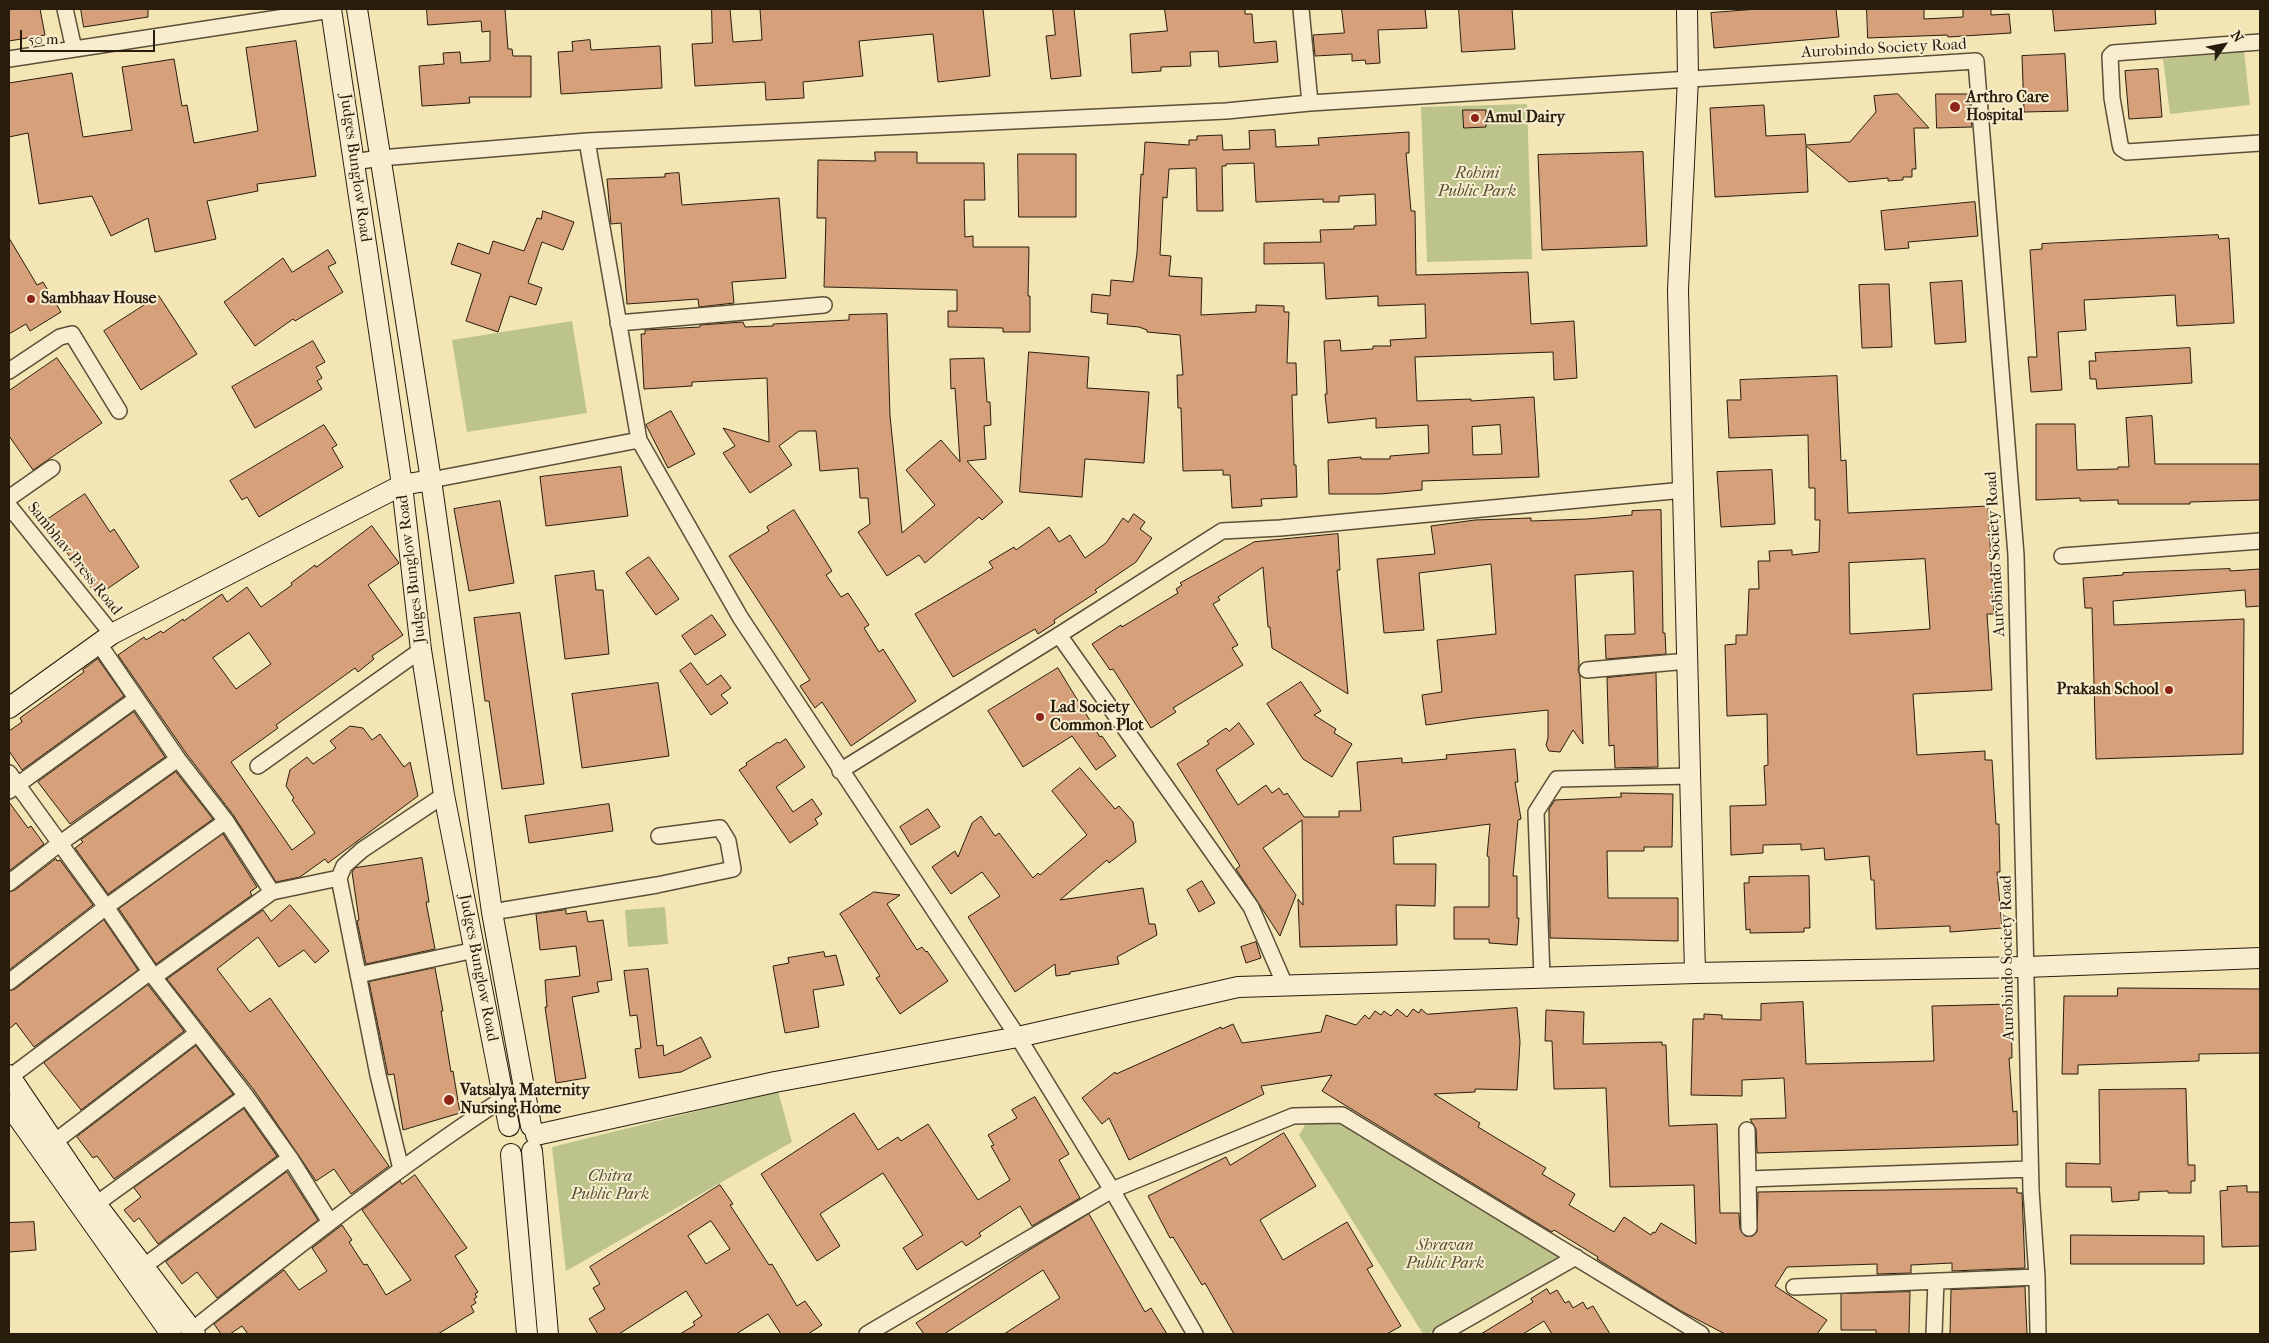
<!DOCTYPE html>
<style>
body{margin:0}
#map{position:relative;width:2269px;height:1343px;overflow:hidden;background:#f4e5b5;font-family:"IM FELL French Canon",serif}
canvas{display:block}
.frame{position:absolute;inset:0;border:10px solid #281d0d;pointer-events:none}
.north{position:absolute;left:2199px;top:20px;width:50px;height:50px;-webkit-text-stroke:4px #f8eecf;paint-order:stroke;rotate:57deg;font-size:14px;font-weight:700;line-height:20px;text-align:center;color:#281d0d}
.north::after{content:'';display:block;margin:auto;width:18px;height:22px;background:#281d0d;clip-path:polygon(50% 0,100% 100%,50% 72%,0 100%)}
.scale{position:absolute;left:20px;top:30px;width:135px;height:22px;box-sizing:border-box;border:2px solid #281d0d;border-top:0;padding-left:6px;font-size:15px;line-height:18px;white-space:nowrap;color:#281d0d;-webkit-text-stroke:4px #f8eecf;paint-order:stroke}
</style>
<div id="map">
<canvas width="2269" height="1343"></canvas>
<div class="frame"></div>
<div class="north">N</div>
<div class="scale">50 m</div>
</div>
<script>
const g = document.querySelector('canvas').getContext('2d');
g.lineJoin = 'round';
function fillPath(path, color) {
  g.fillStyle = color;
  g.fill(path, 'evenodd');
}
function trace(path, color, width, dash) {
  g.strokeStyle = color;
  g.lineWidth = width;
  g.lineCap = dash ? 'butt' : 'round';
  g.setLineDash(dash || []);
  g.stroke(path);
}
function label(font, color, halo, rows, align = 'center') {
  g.font = font + ' "IM FELL French Canon",serif';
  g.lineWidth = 4;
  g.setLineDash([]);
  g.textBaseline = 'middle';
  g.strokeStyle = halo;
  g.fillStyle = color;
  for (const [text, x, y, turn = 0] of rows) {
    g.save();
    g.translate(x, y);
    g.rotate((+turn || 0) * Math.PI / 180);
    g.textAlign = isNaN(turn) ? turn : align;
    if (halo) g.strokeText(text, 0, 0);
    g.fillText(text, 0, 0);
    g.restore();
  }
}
const green = new Path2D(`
 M2244 51 2250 105 2170 114 2163 59Z
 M1527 104 1532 259 1427 262 1421 107Z
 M572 321 587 413 467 432 452 340Z
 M665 907 668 944 628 947 625 910Z
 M778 1091 792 1142 566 1271 552 1147Z
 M1341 1122 1564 1257 1428 1334H1423L1299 1135 1306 1123Z`);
const building = new Path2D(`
 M9 9H40L45 35 9 41Z
 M81 9H148V17L84 27Z
 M427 9H505L508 49H512L513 56H531V97H469L470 103 422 106 419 66 444 64 443 53 460 52 461 63 490 61V31L482 32 481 21 428 25Z
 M712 9H730L733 42 762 40 760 9H983L990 76 938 82 933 34 859 41 863 76 803 82 804 98 766 100 765 82 695 86 692 44 712 43Z
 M1053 9H1074L1081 76 1051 79 1046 36 1055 35Z
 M1165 9H1245V14H1252L1254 43 1276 41 1278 62 1219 67 1218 51 1190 52 1191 66 1161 67V71L1132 73 1130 34 1167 31Z
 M1342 9H1425L1427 28 1378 30 1380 63 1366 64 1365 60 1352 61V54L1315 56 1313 35 1344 33Z
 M1459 9H1512L1515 49 1462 52Z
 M1758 9H1836L1839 37 1714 48 1711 13Z
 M1867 9H1924V19L1963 17V9H1991V15L2009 14 2011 33 1948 37 1947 35 1868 38Z
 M2053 9H2155L2156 24 2055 31Z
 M590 40 591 50 660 46 662 88 561 94 558 52 573 51 572 42Z
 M296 41 316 176 257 184 258 191 207 201 216 239 155 252 148 218 111 236 92 196 39 204 28 133 9 137V83L72 73 83 137 132 130 122 67 174 59 182 106 187 105 194 143 258 131 246 48Z
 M2065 54 2068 111 2024 112 2022 56Z
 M2158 69 2162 117 2129 119 2125 71Z
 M1898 94 1929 128H1914L1916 169H1912V177H1903V180L1888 181V178L1849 182 1806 146 1808 192 1715 197 1710 108 1764 105 1766 136 1805 134 1806 145 1850 142 1876 112 1874 96Z
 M1936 94H1969L1972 127 1937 128Z
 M1463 110H1486V127L1464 128Z
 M1275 130 1276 147 1319 145 1318 138 1409 132V153H1406L1411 211H1415L1416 275 1528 272 1531 324 1574 321 1577 378 1554 380 1553 352 1415 357 1417 401 1471 399V401L1534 397 1539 477 1422 481V490L1381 494H1329L1328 460 1361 457V459H1390V456L1429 453 1428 425 1376 428V418L1328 423 1325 394H1327L1324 341 1340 340 1341 351 1373 349V346H1391L1390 340 1426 338 1425 304 1378 306V296L1326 299 1324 263 1264 264V243L1321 242 1320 230 1354 229V226L1376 225 1375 194 1339 196V202H1323V199L1256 202 1254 163 1226 164V166H1222L1223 211H1197L1196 168 1169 169 1167 198 1163 197 1160 255 1171 256 1169 276 1202 278 1201 315 1256 312V305L1284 306V312H1289L1287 363H1296L1297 395H1292L1294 465H1296L1297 497 1261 499 1262 506 1232 508 1230 475H1223V470L1183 471 1181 408H1178L1177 375H1183L1180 335 1147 332V330L1139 327 1107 324 1108 314 1091 312 1092 294 1110 296 1111 280 1133 282 1137 253 1141 174 1143 175 1145 142 1189 145V140H1197V136L1222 135 1223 150 1250 149 1249 131ZM1500 425 1502 454 1473 455 1472 427Z
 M875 152H917V163H984L985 200H964L965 237 973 236V247H1029L1028 296H1030V332H1003V328L948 327V311H957V290L824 287 826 218H817L818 160 875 161Z
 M1643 152 1647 246 1542 250 1538 155Z
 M1018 154H1076V217H1019Z
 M679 173 682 205 779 198 786 278 732 282 734 303 699 307 698 299 627 304 621 223 611 224 607 179 665 177V174Z
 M1975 202 1978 236 1908 242 1909 248 1885 250 1881 211Z
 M543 211 574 222 563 250 542 242 528 283 542 288 536 305 510 296 498 332 466 321 481 274 451 264 458 243 489 254 493 241 524 251 537 218 541 219Z
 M2218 235 2219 239 2229 238 2234 323 2177 326 2175 295 2084 300 2086 330 2058 332 2062 390 2031 392 2028 357H2037L2030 250 2042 249V244Z
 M9 238 37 285 43 282 61 312 30 331 26 324 9 334Z
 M328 250 336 263 328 267 343 292 295 321 293 319 255 346 224 302 283 258 292 272Z
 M1962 281 1966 342 1935 344 1930 283Z
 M1878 284H1889L1892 347 1862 348 1859 285Z
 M159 296 197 354 141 390 104 331Z
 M887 314 890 416 902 533 935 505 906 470 941 440 960 462 955 388 951 389 950 359 984 358 987 402H990L991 425 984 426 986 459 967 461 1003 502 982 520 979 517 925 563 919 555 887 576 858 532 870 524 868 498H860L858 468 820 471 816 431H799L779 446 792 465 750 493 723 453 735 446 723 428 769 442 767 378 692 382V386L644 389 641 334H645V330L700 327V325L743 322 745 327 773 326V324L849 320V315Z
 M313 341 325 362 316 367 322 378 317 381 322 389 255 428 232 387Z
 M2190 348 2192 383 2097 389 2096 379H2090L2089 361H2096L2095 353Z
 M1029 352 1089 357 1087 388 1149 392 1144 463 1085 459 1082 497 1020 492Z
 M57 358 102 423 33 470 9 436V391Z
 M1837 376 1841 461 1846 460 1848 513 1988 506 1994 614H1987L1992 690 1913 694 1917 755 1985 751V760H1992L1996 824H1999L2000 872H1997L2002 928 1950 932V926L1876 929 1874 880H1871L1869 856 1825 860 1824 848 1801 850V844L1763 845V853L1731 855 1730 806 1766 805 1764 766 1768 765 1767 714 1727 716 1725 645 1736 644V635H1747L1749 589H1759L1758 561H1770L1769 551 1792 550V555L1819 552 1820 520H1815V488H1809L1808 435 1729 438 1727 400H1741L1740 380ZM1925 559 1930 629 1850 634 1849 563Z
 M671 411 695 454 668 468 646 425Z
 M2152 416 2155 464H2260V500L2190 502V504H2118V500L2080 501V498L2036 500V424H2075L2077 470 2118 469V467H2129L2126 418Z
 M324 425 337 445 332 448 343 467 259 517 247 497 242 500 230 481Z
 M621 467 628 516 546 526 540 477Z
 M1772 470 1775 524 1721 527 1717 472Z
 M85 494 110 532 114 529 139 567 97 596 45 521Z
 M500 501 514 583 469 591 454 509Z
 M794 510 832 571 826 575 841 597 848 593 869 625 864 628 879 652 883 649 916 701 851 746 822 702 815 708 800 686 810 680 729 556 769 531 767 527Z
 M1661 510 1663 633H1665L1666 654 1606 659 1605 635 1635 634 1633 571 1575 575 1579 665 1578 670 1580 676 1583 744 1573 730 1560 752 1549 751 1546 745 1548 738V710L1474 718 1426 725 1422 695 1442 692 1437 640 1496 634 1491 564 1419 573 1424 630 1384 633 1377 559 1435 554 1431 526 1475 520 1531 518V521L1587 519 1632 515V511Z
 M1134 514 1145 522 1140 529 1152 538 1136 562 1095 590 1097 592 1054 620 1055 623 1038 634 1035 629 953 677 915 614 993 568 989 562 1014 547 1016 550 1049 527 1059 542 1070 535 1085 558 1106 543 1123 518 1128 522Z
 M372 526 399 563 368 585 403 635 372 656 374 659 358 672 355 668 276 725 278 728 231 762 292 850 315 833 292 800 294 798 286 786 290 770 307 757 313 764 336 748 330 741 350 726 363 728 372 740 380 734 404 767 410 762 418 796 328 863 325 859 300 877 276 882 234 816 186 753 118 655 144 637 146 640 161 631 163 633 183 619 184 621 222 594 227 602 247 587 261 607 292 585 291 583 315 565 316 567ZM249 633 271 664 236 689 213 658Z
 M1338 534 1340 570H1337L1348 694 1272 648 1270 627H1268L1263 567 1218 597 1220 600 1213 604 1238 645 1232 648 1243 665 1173 708 1176 712 1151 728 1113 669 1110 670 1092 644 1121 625 1122 627 1178 593 1176 589 1182 585 1180 583 1254 542Z
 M649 557 679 599 656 615 626 573Z
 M2230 569V571L2260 569V606L2246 607 2245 590 2113 601 2114 625 2244 619 2243 754 2096 759 2092 608H2085L2083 578 2123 575V573Z
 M594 571 596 590H603L609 654 565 659 555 576Z
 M520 613 544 784 502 789 489 701H485L474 618Z
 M712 615 726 635 695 655 682 636Z
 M98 659 124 696 22 770 9 751V731L22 722 20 718 84 672 83 670Z
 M691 663 707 685 721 675 731 688 721 695 728 703 711 715 680 671Z
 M1058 668 1100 737 1102 736 1116 756 1096 770 1072 736 1023 767 988 711Z
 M1656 673 1658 767 1615 768 1614 745 1609 746 1607 678Z
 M1301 682 1321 711 1314 715 1336 729 1334 733 1352 744 1332 777 1303 759 1267 704Z
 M658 683 669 756 582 768 572 694Z
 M134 712 165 757 70 824 38 782Z
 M1239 723 1254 744 1216 770 1238 805 1266 785 1272 793 1279 788 1284 795 1287 793 1304 817H1339V811H1361L1357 762 1402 758V763L1447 759 1446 755 1515 749 1518 782H1515L1521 819 1518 820 1513 876H1517V918H1519L1517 945 1489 943V939H1454V907H1489V857L1487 856 1490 824 1393 837 1394 864H1436L1435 906 1396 905 1397 945 1300 947 1298 899 1303 905 1302 820 1263 848 1296 895 1280 936 1236 869 1240 866 1177 764 1209 744 1207 741 1226 728 1229 731Z
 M786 739 805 767 776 787 793 812 812 799 822 814 815 819 818 824 790 843 739 770 747 765 746 763 778 742 779 743Z
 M1080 768 1115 809 1119 806 1133 822 1136 842 1109 863 1107 860 1060 900 1143 888 1149 924H1155L1157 935 1117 957 1119 964 1070 972V974L1056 976 1055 964 1015 992 968 917 1000 896 982 872 951 894 932 867 955 851 958 857 972 823 981 816 995 836 999 833 1033 878 1038 873 1040 875 1087 835 1052 791Z
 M176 772 213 819 108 894 75 848 83 842 81 840Z
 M1621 793 1673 794 1672 847H1644V851H1607L1608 898H1678V941L1550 938 1549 809 1555 800 1621 797Z
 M9 802 28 828 31 826 44 844 9 871Z
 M609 804 613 831 529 843 525 816Z
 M928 809 940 827 911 845 900 827Z
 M223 834 257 887 250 892 252 895 156 964 119 909Z
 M422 858 429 902H426L435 949 366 964 357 921 359 920 352 872 355 868Z
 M56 859 57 861 60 860 93 905 9 970V892L15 890Z
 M1809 876 1810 928H1804V932L1750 933V929L1746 930 1744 883H1749V877Z
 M1202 881 1215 903 1199 912 1187 890Z
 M874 892 900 895 887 904 917 950 922 947 926 952 927 951 948 981 900 1014 876 978 880 976 840 914Z
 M290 905 329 951 315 963 304 950 279 967 258 937 217 969 250 1012 270 998 389 1166 351 1194 334 1169 316 1181 254 1090 167 979 263 910 271 921Z
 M566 910V914L586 911 588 922 603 920 612 980 597 982 599 992 572 997 586 1078 556 1083 545 1007H547L545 980 580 976 576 946 540 950 536 914Z
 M104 920 138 970 34 1047 16 1023 9 1029V991L15 989Z
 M1256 942 1261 958 1246 963 1241 947Z
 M824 952 825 957 836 955 844 985 813 990 819 1027 785 1033 773 966 789 963 788 958Z
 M435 968 443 1011H441L451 1072 453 1071 460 1113 403 1130 394 1074 388 1075 369 982Z
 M648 969 657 1046 663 1045 664 1056 701 1037 711 1057 681 1072 639 1078 635 1049 641 1048 637 1015 630 1016 624 971Z
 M148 985 184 1031 81 1110 44 1063Z
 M2118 988 2260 989V1053L2199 1054V1061L2078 1065V1074H2062L2064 996H2117Z
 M1803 1002 1806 1064 1934 1061 1932 1006 2011 1004 2012 1058H2009L2013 1112 2017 1111 2018 1145 1757 1153 1756 1129 1750 1119 1786 1118 1784 1078 1742 1080V1096L1691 1095 1693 1019H1704V1014L1722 1015V1019L1761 1020V1004Z
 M1517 1008 1520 1042 1517 1090 1475 1089V1092L1434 1094 1480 1123 1478 1127 1546 1168 1542 1174 1575 1194 1569 1205 1614 1232 1624 1217 1651 1235 1653 1232 1655 1233 1661 1223 1696 1244 1694 1185 1610 1187 1606 1088 1554 1089 1552 1041H1545L1546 1010 1584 1012 1583 1044 1662 1042V1045H1666L1669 1126 1717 1124 1720 1213H1739L1740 1229 1745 1236H1753L1757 1232 1758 1192 2017 1188V1193H2022L2025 1268 1952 1271V1263L1911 1265V1273L1877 1274V1264L1787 1267 1775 1286 1827 1320 1817 1334H1725L1681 1311 1597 1259 1598 1257 1554 1230 1552 1232 1322 1091 1332 1075 1261 1086 1264 1094 1129 1160 1109 1118 1102 1124 1082 1098 1115 1072 1116 1074 1221 1027 1222 1029 1233 1024 1242 1043 1321 1032 1326 1015 1356 1025 1365 1015 1369 1019 1375 1011 1381 1015 1384 1011 1391 1016 1397 1009 1407 1017 1413 1009 1419 1013 1421 1009 1427 1014Z
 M196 1046 233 1094 114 1179 97 1156 93 1158 77 1137Z
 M2186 1089 2188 1165H2195V1181H2191V1193H2168V1191L2139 1192V1200L2112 1202 2111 1187H2066V1163L2100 1164 2099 1090Z
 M1035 1097 1069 1154 1059 1160 1080 1198 1032 1226 1020 1206 979 1233 981 1236 966 1246 962 1241 917 1270 903 1248 923 1235 883 1173 820 1214 840 1246 817 1261 761 1174 854 1113 878 1150 898 1137 901 1141 928 1124 978 1200 1010 1180 991 1146 994 1145 988 1135 1017 1118 1012 1110Z
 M244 1109 277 1156 158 1244 139 1218 134 1222 124 1210 141 1197 134 1188Z
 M1284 1133 1316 1186 1260 1220 1283 1260 1347 1222 1373 1266 1367 1269 1401 1326 1387 1334H1234L1205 1283 1202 1285 1173 1237 1170 1238 1148 1196 1226 1157 1230 1165Z
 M287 1172 318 1220 217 1298 197 1272 182 1284 166 1262Z
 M415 1175 467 1248 455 1256 478 1292 475 1294 477 1297 474 1299 476 1303 471 1306 474 1312 438 1334H248L242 1326 230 1334H221L214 1324 284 1270 299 1290 327 1271 312 1248 342 1225 352 1240 349 1242 364 1265 367 1264 386 1295 411 1280 362 1210 400 1181 402 1184Z
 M720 1185 733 1204 730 1205 769 1265 772 1264 797 1306 805 1301 822 1325 808 1334H781L768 1314 736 1334H680L695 1325 693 1322 702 1316 686 1291 619 1334H598L589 1319 605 1309 593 1288 600 1284 590 1267ZM711 1221 730 1249 706 1264 688 1236Z
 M2247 1186V1192H2260V1246L2222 1247 2220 1191 2228 1190 2227 1187Z
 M1089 1214 1145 1312 1151 1308 1167 1334H1004L1060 1298 1043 1270 944 1334H924L916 1323 1026 1252Z
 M34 1222 36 1250 9 1252V1223Z
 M2071 1235 2204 1236V1264H2071Z
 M2025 1287 2027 1334H1950L1951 1290Z
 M1547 1289 1550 1294 1557 1290 1565 1303 1569 1301 1573 1308 1583 1302 1587 1309 1593 1306 1610 1334H1552L1544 1321 1523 1334H1481L1533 1302 1531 1299Z
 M1910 1292 1909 1334H1876V1330H1841V1294Z`);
const street = new Path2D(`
 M65 9 74 49
 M1301 9 1310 103
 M2260 42 2113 53 2110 56 2112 98 2120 144 2121 148 2127 152 2260 143
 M9 59 331 10
 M587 141 639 440 740 617 1018 1037 1112 1190 1195 1334
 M354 162 380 158 587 141 1226 111 1310 103 1976 61 2016 555 2031 1190 2037 1277 2038 1334
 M618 323 824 305
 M9 371 60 337 72 334 119 411
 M431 480 639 440
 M9 498 52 468
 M9 506 112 634
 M2062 556 2260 541
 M1059 635 1251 907 1285 985
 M99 644 178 759 226 821 272 892 154 977
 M1587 670 1688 661
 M258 766 421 650
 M840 771 1059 635 1222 531 1280 528 1684 490
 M9 773 106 907 154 977 246 1096 290 1158 330 1222
 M9 791 136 699
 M9 883 59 844 178 759
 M272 892 339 878
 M492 912 657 885 733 869 728 841 720 828 659 836
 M358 975 475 950
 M1542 977 1536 812 1557 779 1691 776
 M9 982 106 907 226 821
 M10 1077 150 972
 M1747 1130 1749 1228
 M53 1143 196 1034
 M401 1169 378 1075 339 878 344 866 362 850 444 795
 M1748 1179 2030 1169
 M96 1204 246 1096
 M143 1267 290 1158
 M1794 1287 2037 1277
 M192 1330C294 1249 396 1169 504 1098
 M867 1334 1112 1190 1293 1116 1342 1115 1701 1334
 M1441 1334 1576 1257
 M1934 1334 1936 1281`);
const secondary = new Path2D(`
 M331 9 402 485 421 650 444 795 509 1126
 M357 9 431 480 492 912 531 1126
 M1687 9 1688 78 1678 290 1695 973
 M9 708 112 634 402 485 431 480
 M9 1075 96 1204 195 1334
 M9 1105 171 1334
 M536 1135 775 1082 1018 1037 1238 987 1695 973 2026 967 2260 958
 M532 1151 548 1334
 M511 1154 527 1334`);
const markers = [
 [1955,107,6,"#8f2418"],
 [1475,118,5,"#8f2418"],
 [31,299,5,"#8f2418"],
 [2169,690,5,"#8f2418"],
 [1040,717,5,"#8f2418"],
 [449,1100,6,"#8f2418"]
];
const streetNames = [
 ["Aurobindo Society Road",1884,49,-3],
 ["Judges Bunglow Road",355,168,82],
 ["Aurobindo Society Road",1996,554,-93],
 ["Sambhav Press Road",74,559,51],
 ["Judges Bunglow Road",412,569,-97],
 ["Aurobindo Society Road",2008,958,-91],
 ["Judges Bunglow Road",478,968,79]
];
const poiNames = [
 ["Arthro Care",1966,98],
 ["Hospital",1966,116],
 ["Amul Dairy",1485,118],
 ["Sambhaav House",41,299],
 ["Prakash School",2159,690,"right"],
 ["Lad Society",1050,708],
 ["Common Plot",1050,726],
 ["Vatsalya Maternity",460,1091],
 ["Nursing Home",460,1109]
];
const parkNames = [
 ["Rohini",1477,174],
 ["Public Park",1477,192],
 ["Chitra",610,1177],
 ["Public Park",610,1195],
 ["Shravan",1445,1246],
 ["Public Park",1445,1264]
];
fillPath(green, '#bcc48c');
fillPath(building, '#d6a07b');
trace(building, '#281d0d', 1);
trace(street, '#5b4f37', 18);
trace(secondary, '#281d0d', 22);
trace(street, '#f8eecf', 15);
trace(secondary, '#f8eecf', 20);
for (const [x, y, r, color] of markers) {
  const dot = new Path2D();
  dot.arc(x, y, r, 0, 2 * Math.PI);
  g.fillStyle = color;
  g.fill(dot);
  trace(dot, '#f8eecf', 2);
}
label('16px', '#281d0d', '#f8eecf', streetNames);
label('bold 16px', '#281d0d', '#f8eecf', poiNames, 'left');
label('italic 16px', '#544f33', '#f8eecf', parkNames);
</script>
